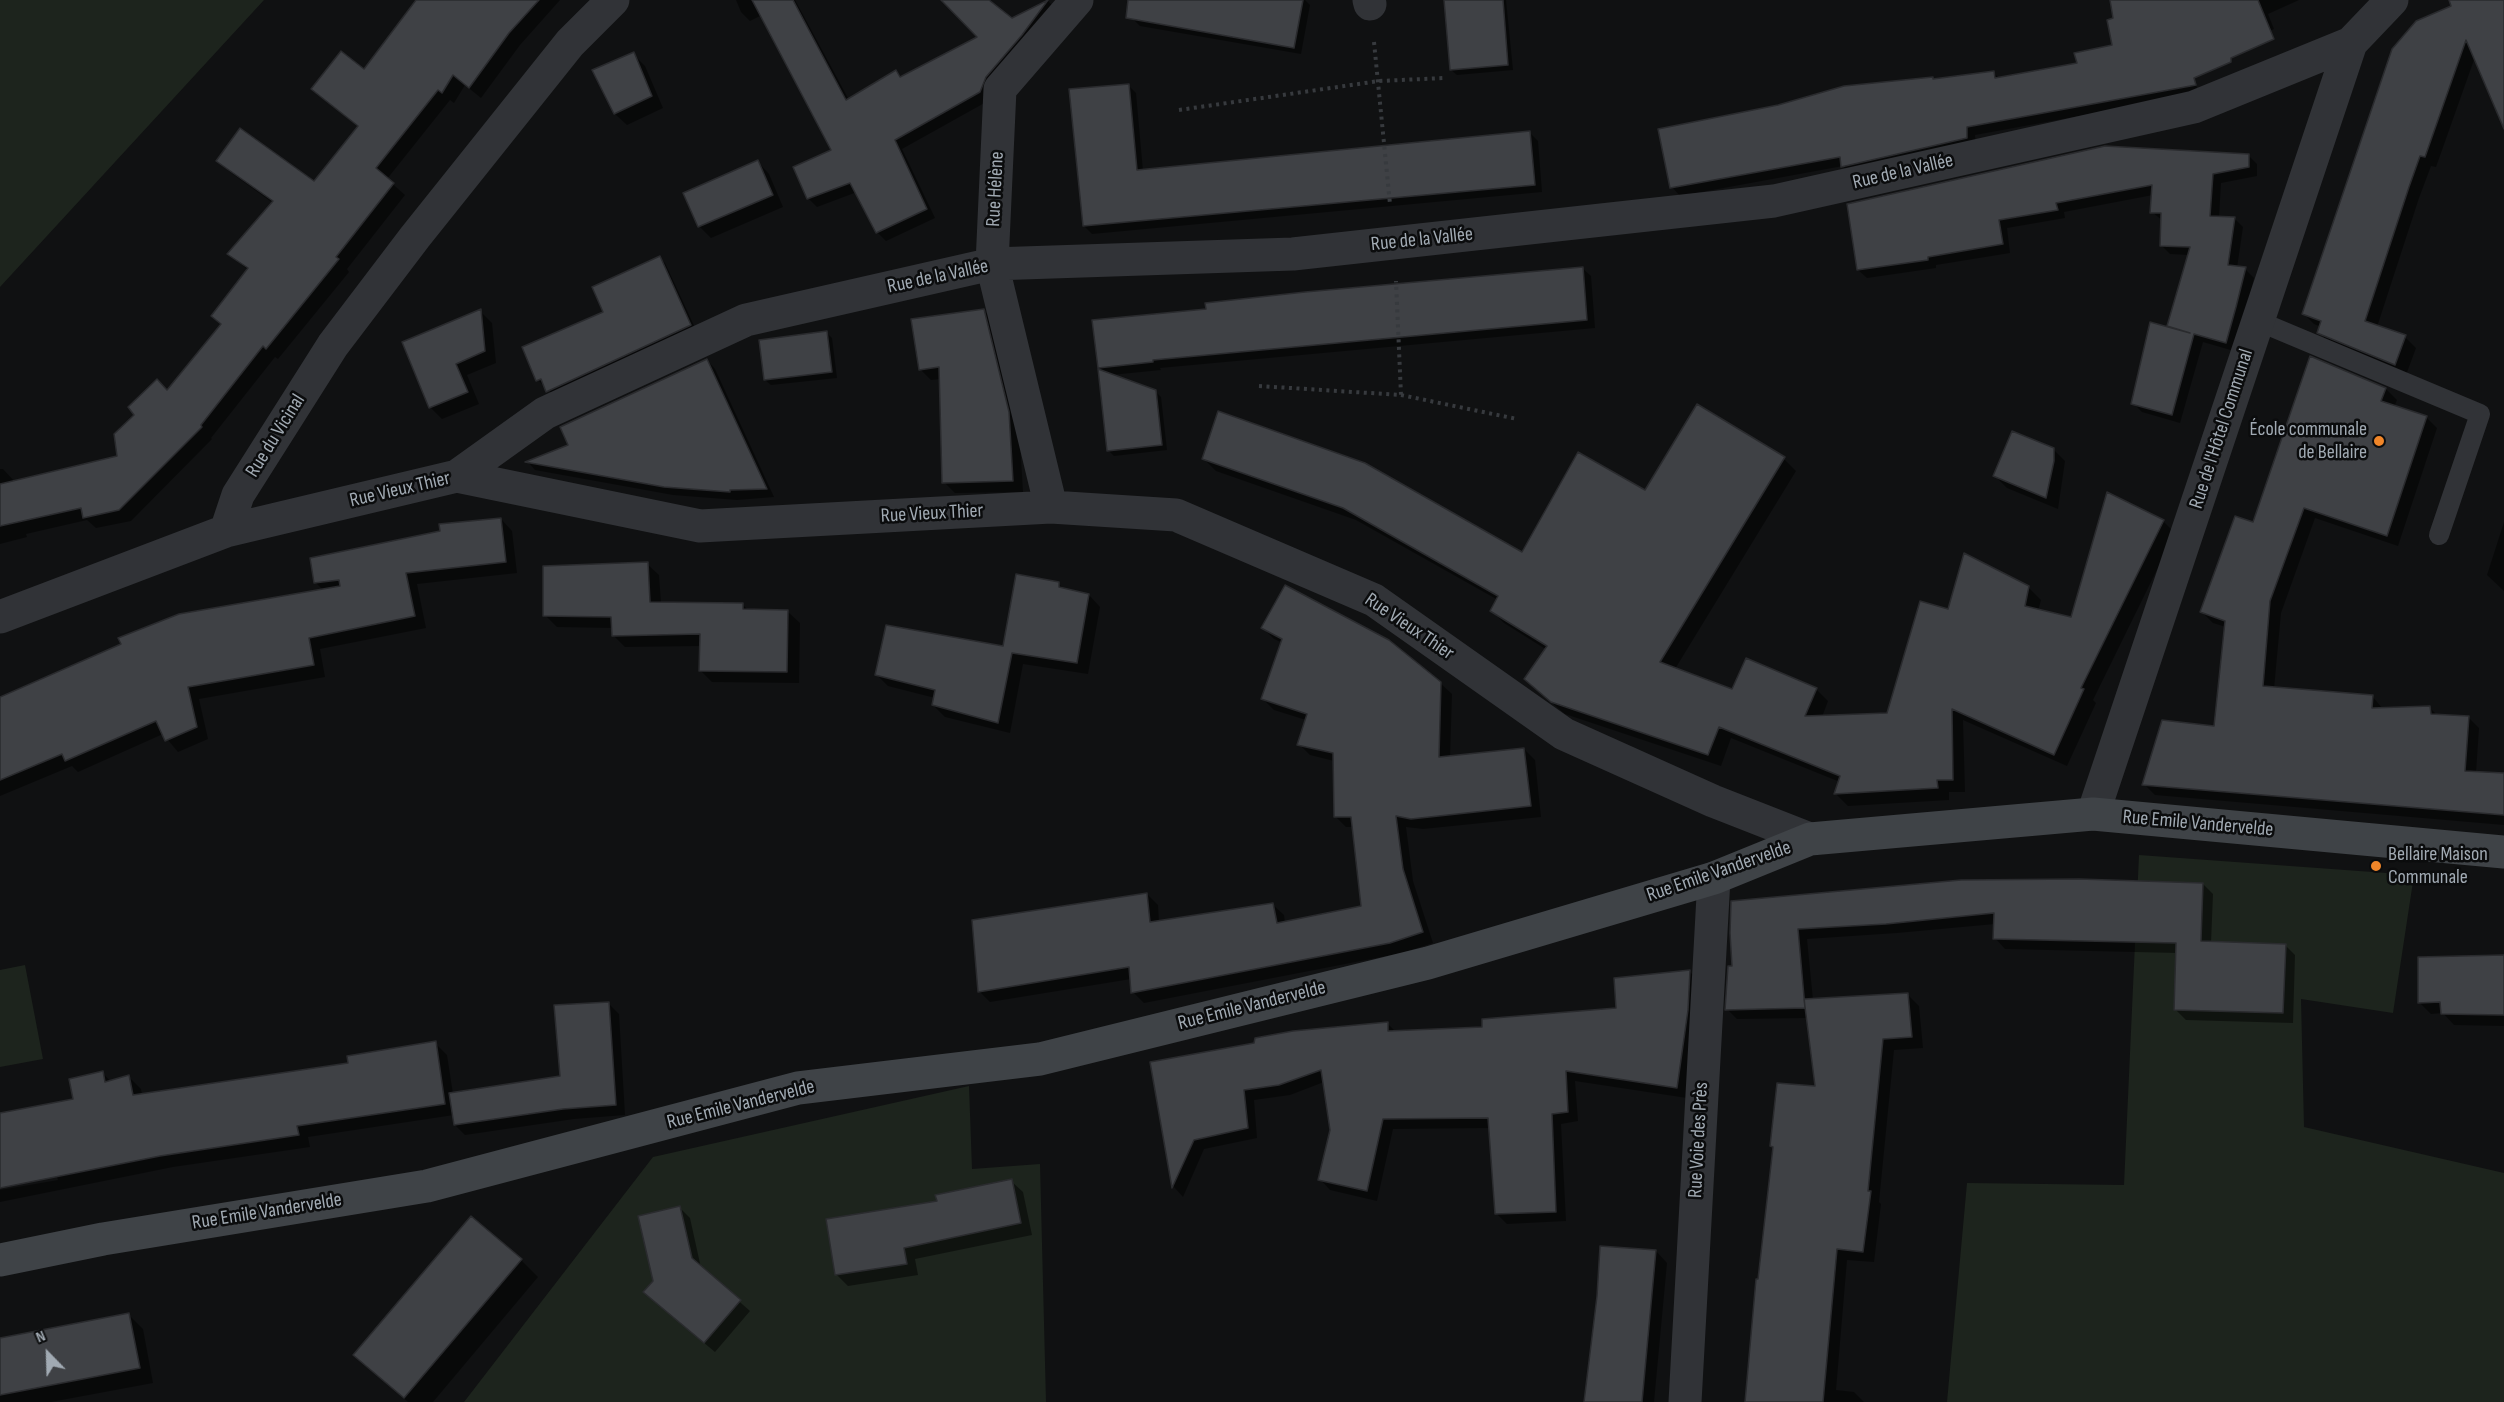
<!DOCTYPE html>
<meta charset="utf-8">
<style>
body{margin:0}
#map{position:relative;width:2504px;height:1402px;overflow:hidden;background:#101112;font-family:"Sofia Sans Condensed",sans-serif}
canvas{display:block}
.north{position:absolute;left:18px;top:1324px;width:60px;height:60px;-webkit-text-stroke:4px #0b0c0d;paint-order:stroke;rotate:337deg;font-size:16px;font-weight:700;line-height:24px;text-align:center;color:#a1aab3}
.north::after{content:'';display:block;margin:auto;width:21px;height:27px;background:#a1aab3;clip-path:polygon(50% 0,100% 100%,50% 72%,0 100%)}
</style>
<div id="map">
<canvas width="2504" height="1402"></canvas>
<div class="north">N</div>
</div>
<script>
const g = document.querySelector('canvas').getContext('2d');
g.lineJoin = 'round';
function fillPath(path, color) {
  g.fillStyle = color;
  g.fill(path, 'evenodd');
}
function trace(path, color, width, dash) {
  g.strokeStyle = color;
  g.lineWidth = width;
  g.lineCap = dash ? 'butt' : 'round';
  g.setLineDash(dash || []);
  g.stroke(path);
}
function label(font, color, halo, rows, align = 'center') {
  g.font = font + ' "Sofia Sans Condensed",sans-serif';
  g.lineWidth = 5;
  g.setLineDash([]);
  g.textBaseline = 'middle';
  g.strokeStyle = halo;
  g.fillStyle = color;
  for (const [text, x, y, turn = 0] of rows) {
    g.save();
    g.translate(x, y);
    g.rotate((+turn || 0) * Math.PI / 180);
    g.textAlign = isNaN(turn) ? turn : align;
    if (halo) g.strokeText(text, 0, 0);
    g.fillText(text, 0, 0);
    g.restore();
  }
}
const green = new Path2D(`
 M0 0H264L0 287Z
 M2139 855 2414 875 2393 1013 2301 999 2304 1127 2504 1173V1402H1947L1967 1183 2124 1185Z
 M25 965 43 1059 0 1067V970Z
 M969 1086 972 1169 1040 1164 1046 1402H464L653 1157Z`);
const shadow = new Path2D(`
 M418 0H560L520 45 481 98 465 85 454 103 450 100 387 179 405 195 347 269 349 272 278 359 275 357 211 438 212 439 131 521 96 528 87 520 26 534 27 537 0 544V469H3L15 482 118 457 167 392 222 325 213 316 248 270 229 254 273 203 230 172 218 161 314 183 358 127 313 89 365 71Z
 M736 0H795L849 100 896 72 902 77 979 37 972 0H986L1012 20 1048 1 1056 9 988 101 902 149 935 218 886 241 877 232 857 192 817 207 808 198 833 150 762 15 750 21 741 12Z
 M1136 0H1305L1310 5 1301 54 1140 26 1133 19Z
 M1445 0H1506L1513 70 1457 75 1451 70Z
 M2112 0H2299L2268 14 2274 29 2189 71 2200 94 1975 135 1976 147 1851 175 1843 166 1680 196 1672 187 1932 78 1935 81 1993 72 2000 79 2079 65 2113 46 2115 18Z
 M2468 0H2504V118L2475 57 2436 167 2431 166 2419 198 2377 327 2405 337 2416 348 2406 375 2330 344 2319 332 2321 327 2314 324 2303 313Z
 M633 54 645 66 663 108 627 125 615 114Z
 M1128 85 1136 93 1143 171 1530 133 1538 141 1542 192 1092 234 1084 226Z
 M2248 155 2257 164V176L2221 183 2219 218H2234L2243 227 2237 268 2245 269 2254 278 2245 316 2234 351 2203 342 2180 423 2142 412 2133 403 2172 330 2168 326 2189 255 2170 254 2162 246 2163 221 2152 212 2153 195 2064 212 2065 218 2007 228 2010 253 1936 265V268L1867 278 1858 270 1848 205Z
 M758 162 769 174 783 207 711 238 699 226Z
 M659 257 665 263 696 330 553 396 545 384 543 385 538 380Z
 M1582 268 1591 276 1595 328 1160 368 1161 370 1111 375 1155 391 1161 397 1167 450 1114 456 1108 450 1105 373 1099 367 1208 310Z
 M983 310 994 321 1019 424 1023 492 955 493 944 482 941 379 931 380 920 369Z
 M480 311 492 323 496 363 467 375 479 404 442 419 431 408 404 343Z
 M826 332 832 338 837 378 771 385 765 380Z
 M707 360 715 369 774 497 737 500 673 495 535 470 528 462 570 446Z
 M2386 389 2397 400 2394 407 2426 417 2437 428 2398 546 2315 518 2281 613 2274 689 2372 696 2383 709 2430 708 2438 716 2468 717 2479 728 2476 773 2504 775V825L2155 795 2144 784 2215 728 2226 627 2213 623 2202 612 2254 524Z
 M1697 407 1784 459 1796 471 1675 669 1733 691 1816 689 1828 701 1822 717 1888 715 1949 611 2028 587 2041 600 2038 611 2072 619 2163 521 2175 533 2093 700 2096 703 2067 766 1963 720 1965 792H1949V800L1848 806 1836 794 1840 782 1731 738 1721 766 1565 714 1538 691 1547 650 1504 623 1492 611 1498 600 1356 520 1216 471 1203 458 1523 555 1645 492Z
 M2053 449 2065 461 2058 509 2007 488 1995 476Z
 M501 519 512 531 517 573 417 584 426 628 320 649 325 677 199 699 208 739 178 752 163 734 78 772 72 766 0 796V698L324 591 316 583Z
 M2504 522V591L2487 575Z
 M647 564 659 575 661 603 743 605 748 610 788 612 800 623 799 683 712 682 700 670 701 646 625 647 613 635V628L557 627 545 615Z
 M1059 584 1065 590 1089 595 1100 607 1088 674 1023 664 1010 733 945 717 933 705 935 698 888 686 877 675 1004 647Z
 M1263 628 1440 683 1452 694 1450 758 1524 749 1535 760 1541 817 1423 829 1406 827 1413 881 1433 943 1402 953 1144 1003 1133 992 1131 979 990 1002 979 991 1147 894 1158 905 1159 922 1272 904 1284 915 1285 923 1362 908 1353 827H1346L1335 816 1334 761 1310 755 1299 744 1306 720 1274 710 1263 699 1283 643 1274 639Z
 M2203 884 2213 894 2211 943 2285 945 2295 955 2293 1023 2186 1020 2176 1010 2178 953 2005 949 1995 938V924L1897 933 1807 939 1813 1000 1907 994 1919 1006 1923 1048 1894 1050 1879 1202 1881 1204 1874 1262 1847 1260 1836 1390 1854 1392 1864 1402H1746L1816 1088 1808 1018 1737 1019 1727 1009 1734 967 1731 933Z
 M2504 956V1026L2454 1025 2443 1013 2431 1014 2419 1002Z
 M1690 972 1700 982 1687 1098 1575 1081 1578 1121 1561 1124 1566 1221 1507 1224 1497 1214 1490 1128 1393 1129 1377 1201 1330 1190 1320 1179 1332 1130 1324 1082 1290 1095 1254 1100 1257 1138 1204 1149 1183 1197 1174 1187 1151 1063 1387 1023 1396 1032 1483 1028 1618 1010Z
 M609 1004 619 1014 625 1115 574 1119 465 1135 455 1125 454 1115 308 1137 310 1147 173 1167 0 1202V1190L58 1180 57 1177 0 1187V1114L75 1101 102 1072 111 1082 129 1077 141 1089 142 1095 350 1064 435 1043 447 1055 453 1094 562 1077Z
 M1011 1181 1023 1192 1032 1235 915 1259 918 1275 848 1286 836 1274 939 1202Z
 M680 1208 690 1218 701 1268 750 1311 715 1352 655 1302V1281Z
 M1656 1251 1667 1263 1654 1402H1586Z
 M521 1260 538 1277 433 1402H408L355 1355Z
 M129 1315 143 1329 153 1383 51 1402H0V1340Z`);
const building = new Path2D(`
 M416 0H539L509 33 469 88 453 75 442 93 438 90 376 168 394 183 336 257 339 259 266 349 263 346 201 425 202 427 119 510 83 518 81 508 0 526V484L117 456 114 434 134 415 128 407 157 379 167 390 221 324 211 316 248 268 227 254 273 201 216 161 240 128 314 181 358 126 311 89 341 51 364 69Z
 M752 0H793L846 100 896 70 900 77 977 37 941 0H989L1012 18 1048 0 1022 35 986 77 980 92 895 140 927 209 876 233 850 183 807 199 793 167 831 150Z
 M1128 0H1303L1294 48 1126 18Z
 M1444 0H1503L1508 65 1450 70Z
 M2110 0H2258L2274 39 2231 58V62L2194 78 2196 85 1967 127V138L1841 167 1840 157 1670 188 1658 129 1778 105 1844 86 1933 77V79L1994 71 1995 78 2077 63 2074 53 2112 45 2107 20 2113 18Z
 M2449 0H2504V129L2466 40 2425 157 2420 156 2409 187 2365 321 2406 335 2395 365 2317 333 2321 321 2302 314 2392 49 2416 21 2451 6Z
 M634 52 652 96 614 114 592 70Z
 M1129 84 1137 170 1530 131 1535 185 1083 226 1069 89Z
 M2105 146 2249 154V167L2213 174 2210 216 2235 217 2228 265 2246 267 2236 307 2226 343 2194 334 2172 415 2131 404 2150 322 2190 333 2167 326 2190 247 2160 246 2161 213H2150L2152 185 2056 203 2058 210 1999 220 2003 244 1928 257V260L1857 270 1847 204Z
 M758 160 773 195 698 227 683 193Z
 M660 256 691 325 546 392 541 379 536 381 522 347 603 312 592 287Z
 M1583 267 1587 320 1153 360V362L1098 368 1092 320 1206 309 1205 303 1305 292Z
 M481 309 485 351 456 364 468 392 429 408 402 342Z
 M984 309 1009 412 1013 481 942 483 939 367 919 370 911 319Z
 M827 331 832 372 764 380 759 340Z
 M2310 356 2386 388 2381 401 2427 416 2387 536 2304 508 2270 601 2263 686 2373 695 2372 708 2430 706 2431 714 2469 716 2465 771 2504 773V815L2142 785 2162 720 2214 726 2225 621 2200 612 2235 516 2253 522Z
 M707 359 767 489 730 490V492L664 487 525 462 568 445 560 427Z
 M1098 369 1156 390 1162 445 1107 451Z
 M1697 404 1785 457 1660 662 1732 689 1746 658 1817 688 1805 716 1887 713 1920 601 1948 609 1964 553 2029 586 2025 606 2071 617 2107 492 2164 520 2081 688 2084 689 2054 755 1952 709 1953 780H1937L1938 788 1834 794 1840 776 1719 727 1708 755 1551 702 1524 679 1547 646 1490 611 1498 596 1343 508 1202 459 1218 411 1365 463 1522 552 1578 452 1645 490Z
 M2012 431 2054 448V461L2046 498 1993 476Z
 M501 518 506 562 406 573 415 616 309 638 314 665 188 687 197 727 165 741 156 721 65 761 62 754 0 780V697L121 644 118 638 179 614 340 586 339 580 314 583 310 558 440 531 439 524Z
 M648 562 650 602 743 603V609L788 610 787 672 699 671 700 634 612 636 611 617 543 616V566Z
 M1016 574 1059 582V587L1089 594 1077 663 1012 653 998 723 932 705 935 690 875 675 886 625 1003 646Z
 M1285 585 1389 640 1441 682 1439 757 1524 748 1531 806 1411 819 1396 816 1403 869 1423 932 1390 943 1131 993 1129 967 978 992 972 920 1147 893 1150 922 1273 903 1277 923 1361 906 1351 817H1334L1333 753 1297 745 1307 714 1261 699 1282 639 1261 628Z
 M2079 879 2203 883 2201 941 2286 944 2283 1013 2174 1010 2176 943 1993 939 1994 913 1886 924 1798 929 1805 1008 1725 1010 1728 966H1732L1730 933 1731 901 1961 880Z
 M2504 955V1015L2441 1014 2440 1002 2418 1003V957Z
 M1690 970 1688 1010 1677 1088 1566 1071 1568 1112 1552 1114 1556 1212 1495 1214 1488 1118 1383 1119 1367 1191 1318 1180 1330 1130 1321 1070 1279 1085 1244 1090 1248 1128 1194 1140 1172 1188 1150 1062 1254 1043 1255 1038 1293 1031 1388 1022V1031L1482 1027V1019L1616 1008 1614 978Z
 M1908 993 1912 1037 1883 1039 1868 1191H1871L1863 1252 1837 1249 1823 1402H1745L1756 1279H1758L1773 1147 1770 1146 1777 1083 1815 1086 1804 999Z
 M609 1002 616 1105 563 1109 454 1125 449 1093 560 1076 554 1005Z
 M436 1041 445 1104 297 1126 299 1135 160 1156 0 1188V1113L73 1099 69 1079 103 1071 105 1082 129 1075 133 1095 348 1063 347 1056Z
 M1012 1179 1021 1223 904 1248 907 1264 835 1275 826 1219 937 1201 935 1195Z
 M680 1206 692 1258 741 1300 704 1343 643 1292 653 1281 638 1216Z
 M471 1216 522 1259 404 1398 353 1355Z
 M1600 1246 1656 1250 1642 1402H1584L1597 1296Z
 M129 1313 140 1368 0 1395V1338Z`);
const path = new Path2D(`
 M1374 42 1390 204
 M1179 110 1379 81 1445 78
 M1259 386 1401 395 1396 281
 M1401 395 1517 419`);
const lane = new Path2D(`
 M2258 321 2480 414 2439 535`);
const street = new Path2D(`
 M1369 0 1370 4
 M457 476 545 413 746 320 992 264 1293 254 1774 201 2194 107 2351 43 2392 0
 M1051 507 992 264 1000 89 1077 0
 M226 531 238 495 333 345 415 237 570 43 613 0
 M0 617 226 531 457 476 700 526 1051 507 1176 515 1374 600 1564 734 1713 801 1810 839
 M2093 814 2351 43
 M1685 1402 1714 878`);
const secondary = new Path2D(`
 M0 1260 103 1239 427 1186 798 1088 1040 1059 1428 963 1714 878 1810 839 2093 814 2504 852`);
const markers = [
 [2379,441,6,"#f18629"],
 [2376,866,6,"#f18629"]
];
const streetNames = [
 ["Rue de la Vallée",1903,172,-13],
 ["Rue Hélène",996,189,-87],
 ["Rue de la Vallée",1422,240,-6],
 ["Rue de la Vallée",938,277,-12],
 ["Rue de l'Hôtel Communal",2222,429,-72],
 ["Rue du Vicinal",276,436,-58],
 ["Rue Vieux Thier",400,490,-13],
 ["Rue Vieux Thier",932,514,-3],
 ["Rue Vieux Thier",1409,627,34],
 ["Rue Emile Vandervelde",2198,824,5],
 ["Rue Emile Vandervelde",1719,872,-19],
 ["Rue Emile Vandervelde",1252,1006,-14],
 ["Rue Emile Vandervelde",741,1105,-14],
 ["Rue Voie des Près",1699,1140,-87],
 ["Rue Emile Vandervelde",267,1212,-9]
];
const poiNames = [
 ["École communale",2367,430],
 ["de Bellaire",2367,453],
 ["Bellaire Maison",2388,855,"left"],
 ["Communale",2388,878,"left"]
];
fillPath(green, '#1d241d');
fillPath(shadow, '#0007');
fillPath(building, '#3f4145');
trace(building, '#2a2b2e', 1.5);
trace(path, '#373a3e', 4, [3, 4.5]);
trace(lane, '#313337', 20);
trace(street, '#313337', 33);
trace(secondary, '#3f4347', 33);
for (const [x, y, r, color] of markers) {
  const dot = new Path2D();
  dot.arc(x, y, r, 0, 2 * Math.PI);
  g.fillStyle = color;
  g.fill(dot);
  trace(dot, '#0b0c0d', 2);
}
label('20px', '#a1aab3', '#0b0c0d', streetNames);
label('20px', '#a1aab3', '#0b0c0d', poiNames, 'right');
</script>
